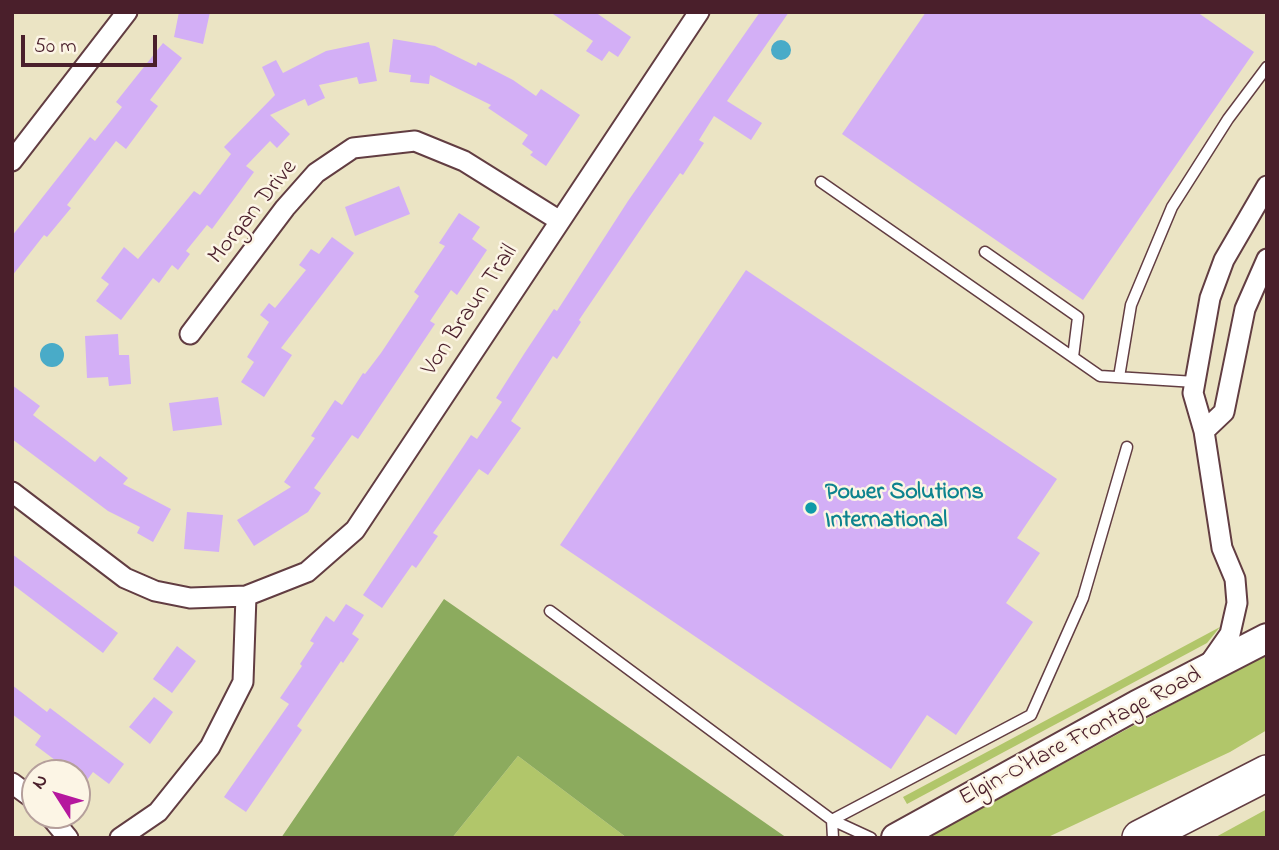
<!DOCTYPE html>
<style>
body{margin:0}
#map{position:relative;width:1279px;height:850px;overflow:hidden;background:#ebe4c4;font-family:"Indie Flower",sans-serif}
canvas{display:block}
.frame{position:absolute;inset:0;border:14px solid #4a1f2b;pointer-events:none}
.north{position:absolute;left:21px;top:759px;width:70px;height:70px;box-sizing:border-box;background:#fcf5e5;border:2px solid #b59f9b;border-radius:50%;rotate:307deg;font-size:19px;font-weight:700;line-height:28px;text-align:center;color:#4a1f2b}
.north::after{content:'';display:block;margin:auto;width:24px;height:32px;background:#b5179e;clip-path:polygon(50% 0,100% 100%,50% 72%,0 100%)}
.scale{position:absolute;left:21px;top:35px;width:136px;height:32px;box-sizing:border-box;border:4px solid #4a1f2b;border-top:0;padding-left:9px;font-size:21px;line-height:24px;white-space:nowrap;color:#4a1f2b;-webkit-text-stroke:5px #fcf5e5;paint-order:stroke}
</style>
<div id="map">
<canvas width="1279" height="850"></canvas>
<div class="frame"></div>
<div class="north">N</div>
<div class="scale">50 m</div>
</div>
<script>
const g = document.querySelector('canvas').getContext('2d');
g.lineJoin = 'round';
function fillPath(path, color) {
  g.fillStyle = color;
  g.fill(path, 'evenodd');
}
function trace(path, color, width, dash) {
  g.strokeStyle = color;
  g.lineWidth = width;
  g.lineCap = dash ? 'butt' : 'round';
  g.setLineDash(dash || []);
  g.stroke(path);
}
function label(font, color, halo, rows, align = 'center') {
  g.font = font + ' "Indie Flower",sans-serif';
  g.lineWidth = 5;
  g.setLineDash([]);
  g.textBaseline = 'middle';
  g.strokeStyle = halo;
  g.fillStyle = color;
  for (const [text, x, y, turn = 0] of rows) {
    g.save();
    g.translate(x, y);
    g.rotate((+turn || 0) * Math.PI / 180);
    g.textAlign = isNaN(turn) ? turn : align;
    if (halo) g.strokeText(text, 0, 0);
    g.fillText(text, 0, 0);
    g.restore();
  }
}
const green = new Path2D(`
 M1220 627 1207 643 907 804 903 797Z
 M1267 653V730L1230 752 1046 838H927Z
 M518 756 627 838H452Z
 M1267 809V838H1214Z`);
const forest = new Path2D(`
 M444 599 787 838H627L518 756 452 838H281Z`);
const water = new Path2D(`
 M771 50a10 10 0 1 1 20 0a10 10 0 1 1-20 0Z
 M40 355a12 12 0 1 1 24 0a12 12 0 1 1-24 0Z`);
const building = new Path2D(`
 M179 12H210L203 44 174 37Z
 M550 12H595L631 37 618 57 609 51 602 61 586 51 593 41Z
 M760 12H789L727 101 762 123 751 140 714 116 699 140 704 143 683 175 680 173 649 217 579 320 581 322 557 359 553 356 511 421 521 428 488 475 479 469 433 533 438 536 416 568 412 565 382 608 363 595 471 435 477 439 502 402 496 398 524 354 554 309 557 311 628 201Z
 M926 12H1197L1254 52 1083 300 842 134Z
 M393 39 435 46 476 66 478 62 513 80 536 96 541 89 580 115 546 166 530 155 533 152 522 144 528 135 488 108 491 105 430 75 429 84 410 82 411 75 389 72Z
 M369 42 377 81 359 84 357 77 319 85 325 98 308 106 305 99 270 115 290 134 277 148 270 141 246 166 254 172 212 229 207 225 186 251 190 254 178 270 172 265 159 283 153 278 121 320 96 301 109 284 101 278 124 247 138 259 194 191 200 195 231 154 224 147 275 95 262 67 276 60 283 73 326 51Z
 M163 43 182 58 150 100 158 106 126 149 116 141 67 205 71 208 47 237 44 235 12 276V236L90 137 95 141 122 107 116 102Z
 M399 186 410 214 355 236 345 207Z
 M459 213 480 227 472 239 487 250 457 295 451 290 430 321 435 324 358 439 352 435 314 488 321 493 308 512 254 546 237 520 291 487 284 482 315 438 311 436 335 400 342 405 363 373 365 374 381 353 419 296 414 292 445 246 439 243Z
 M332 237 354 253 281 348 292 355 264 397 241 382 254 362 247 357 269 322 260 315 269 303 275 308 306 270 299 265 311 249 319 254Z
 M746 270 1057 479 1017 538 1040 553 1006 603 1033 622 956 735 927 715 891 769 560 545Z
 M118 334 119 355H129L131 384 109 386 108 377 87 378 85 336Z
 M12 385 40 406 33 415 95 462 100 456 128 478 123 484 171 509 153 542 137 533 140 527 108 511 12 439Z
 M218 397 222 425 173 431 169 403Z
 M187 512 223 515 219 552 184 549Z
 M12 554 118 633 103 653 12 584Z
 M346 604 364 615 352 634 359 639 343 663 341 661 297 726 302 730 246 812 224 797 289 704 280 698 302 666 300 664 314 643 310 641 326 616 334 622Z
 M177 646 196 661 172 693 153 679Z
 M12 685 47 712 50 708 124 764 109 784 93 772 84 784 77 779V773H69L66 770 67 769 35 745 41 736 12 714Z
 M154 697 173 712 150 744 129 727Z`);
const lane = new Path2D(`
 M821 182 1100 376 1195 382
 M985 252 1078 317 1073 357
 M1119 377 1131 305 1172 207 1228 119 1267 67
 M550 611 832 820 871 838
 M832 820 1031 715 1083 598 1127 447
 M832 820 833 838`);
const street = new Path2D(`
 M12 161 127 12
 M190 334 285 208 316 173 353 148 415 141 464 161 560 221
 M1204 431 1224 412 1245 309 1267 259
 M12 492 125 578 155 591 190 598 246 596 307 572 355 530 699 12
 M1207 667 1230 634 1237 603 1235 579 1222 548 1204 431 1193 393 1210 298 1224 260 1267 186
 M12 783 35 800
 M49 815 68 838
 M120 838 158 812 210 747 243 682 246 596`);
const secondary = new Path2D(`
 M896 838 1137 705 1267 638`);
const highway = new Path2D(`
 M1140 838 1267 773`);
const markers = [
 [811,508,7,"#0f9aa8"]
];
const streetNames = [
 ["Morgan Drive",254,213,-51],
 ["Von Braun Trail",471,311,-56],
 ["Elgin-O'Hare Frontage Road",1081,738,-28]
];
const cultureNames = [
 ["Power Solutions",825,494],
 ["International",825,522]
];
fillPath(green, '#b1c66a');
fillPath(forest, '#8cab5e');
fillPath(water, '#49abc8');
fillPath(building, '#d3aff6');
trace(lane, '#623d42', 13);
trace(street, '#623d42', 23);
trace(secondary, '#623d42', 32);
trace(highway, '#623d42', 38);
trace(lane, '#fff', 10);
trace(street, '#fff', 19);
trace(secondary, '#fff', 28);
trace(highway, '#fff', 35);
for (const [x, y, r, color] of markers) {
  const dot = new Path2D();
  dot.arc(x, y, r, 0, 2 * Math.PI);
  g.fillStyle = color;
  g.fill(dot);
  trace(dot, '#fcf5e5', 2.5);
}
label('24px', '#4a1f2b', '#fcf5e5', streetNames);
label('bold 24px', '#0d838f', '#fcf5e5', cultureNames, 'left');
</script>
